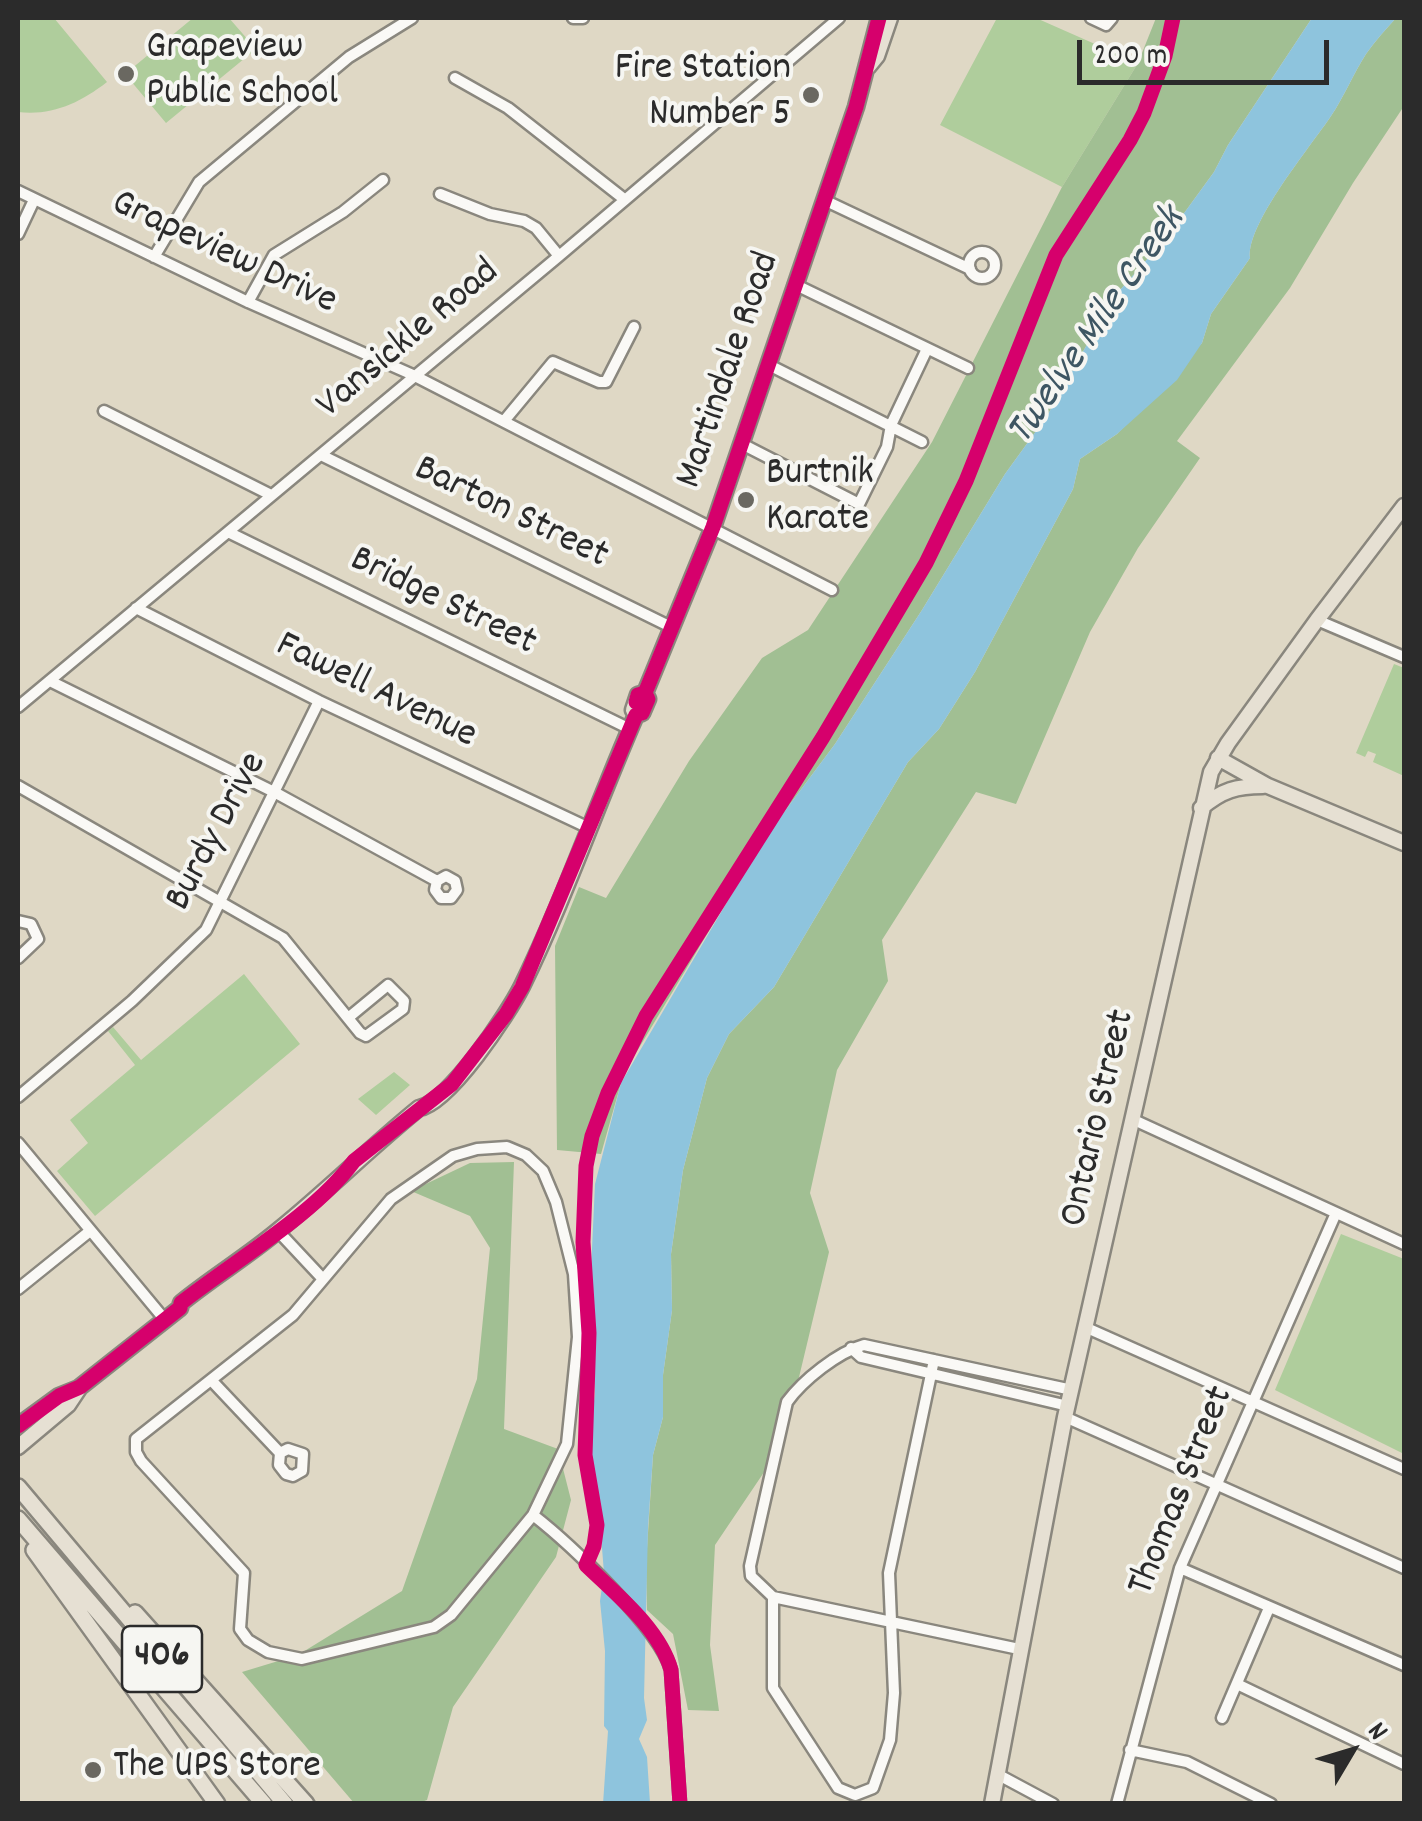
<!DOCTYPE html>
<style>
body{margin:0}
#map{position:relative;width:1422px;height:1821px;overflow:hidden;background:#dfd8c5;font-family:Dekko,sans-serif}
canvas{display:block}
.frame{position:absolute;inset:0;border:20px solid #2b2b2b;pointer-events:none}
.north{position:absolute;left:1302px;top:1701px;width:100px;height:100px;-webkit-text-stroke:8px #f6f6f2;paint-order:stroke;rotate:52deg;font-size:28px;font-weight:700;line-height:40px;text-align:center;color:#2b2b2b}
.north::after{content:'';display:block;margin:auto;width:35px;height:45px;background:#2b2b2b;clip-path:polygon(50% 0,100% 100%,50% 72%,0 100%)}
.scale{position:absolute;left:1077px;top:40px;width:252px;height:45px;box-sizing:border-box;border:5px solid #2b2b2b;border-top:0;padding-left:12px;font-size:30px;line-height:35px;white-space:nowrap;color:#2b2b2b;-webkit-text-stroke:8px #f6f6f2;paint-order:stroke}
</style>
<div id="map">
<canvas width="1422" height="1821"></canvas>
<div class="frame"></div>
<div class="north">N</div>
<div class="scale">200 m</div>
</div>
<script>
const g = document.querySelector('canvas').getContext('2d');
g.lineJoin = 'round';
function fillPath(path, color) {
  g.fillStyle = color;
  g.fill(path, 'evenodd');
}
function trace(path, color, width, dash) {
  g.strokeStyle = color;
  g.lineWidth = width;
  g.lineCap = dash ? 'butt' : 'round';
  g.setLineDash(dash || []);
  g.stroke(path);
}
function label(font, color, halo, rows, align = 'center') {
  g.font = font + ' Dekko,sans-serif';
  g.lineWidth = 8;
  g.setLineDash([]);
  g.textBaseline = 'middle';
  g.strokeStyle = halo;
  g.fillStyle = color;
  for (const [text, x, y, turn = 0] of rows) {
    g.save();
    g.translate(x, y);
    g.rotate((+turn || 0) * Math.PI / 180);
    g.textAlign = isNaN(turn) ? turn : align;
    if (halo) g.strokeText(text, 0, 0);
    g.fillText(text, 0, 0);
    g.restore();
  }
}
const green = new Path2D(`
 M18 18H54L107 82C80 103 52 116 18 112Z
 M193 18H229L256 49 166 123 125 74Z
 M997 18H1036L1138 63 1062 187 940 125Z
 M1394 664 1404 668V776L1373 762 1376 754 1368 751 1365 757 1356 753Z
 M244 974 300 1044 95 1216 57 1171 88 1143 70 1120 135 1065 108 1031 113 1027 141 1060Z
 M394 1072 410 1085 376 1115 358 1099Z
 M1341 1234 1404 1259V1454L1275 1390Z`);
const forest = new Path2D(`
 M1156 18H1312L1228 145 1214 172 1166 238 1113 298 1047 416 1005 474 922 610 835 744 764 839 633 1058 621 1083 601 1154 557 1150 555 946 579 887 606 898 689 761 762 658 808 630 932 442 1062 187 1138 63Z
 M1396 18H1404V106L1353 183 1290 288 1177 441 1200 458 1138 548 1090 632 1016 804 976 792 882 940 888 981 837 1070 810 1193 829 1252 783 1444 715 1545 710 1645 719 1711 688 1710 673 1634 647 1610 646 1564 653 1455 663 1417V1375L672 1310 671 1254 683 1170 707 1078 729 1034 774 987 908 762 939 729 975 672 1073 489 1080 459 1117 434 1202 343 1211 314 1250 258C1246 224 1311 146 1331 116 1344 97 1353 74 1366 54 1375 41 1386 29 1396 18Z
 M514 1162 504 1429 558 1449 571 1500 556 1557 453 1707 427 1800 416 1804 354 1803 242 1672 298 1655 402 1591 477 1379 490 1248 470 1216 411 1191 470 1163Z`);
const water = new Path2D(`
 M1312 18H1396C1386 29 1375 41 1366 54 1353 74 1344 97 1331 116 1311 146 1246 224 1250 258L1211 314 1202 343 1177 380 1117 434 1080 459 1073 489 975 672 939 729 908 762 774 987 729 1034 707 1078 683 1170 671 1254 672 1310 663 1375V1417L653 1455 648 1528 644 1698 647 1720 639 1739 647 1757 650 1803 603 1804 608 1731 604 1726 605 1651 600 1601 604 1573 598 1498 587 1450 595 1394 591 1270 595 1184 621 1083 764 839 835 744 922 610 1005 474 1047 416 1113 298 1166 238 1214 172 1228 145Z`);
const minor = new Path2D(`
 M573 18H583
 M1091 18 1106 25 1112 18
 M455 78 508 108 624 199
 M18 191 248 302 413 375 832 590
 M440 194 490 214 524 221 536 228 559 256
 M824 200 970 269
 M18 234 34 200
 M969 265a13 13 0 1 1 26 0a13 13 0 1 1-26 0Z
 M154 257 199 182 349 57 412 18
 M794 284 968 368
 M248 302 274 255 343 212 383 180
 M767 364 922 442
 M104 411 271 495
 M504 421 553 362 599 382H606L634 327
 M740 443 859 504 887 447 891 425 927 349
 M321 455 673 628
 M228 532 630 729
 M136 608 319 701 589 828
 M1317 620 1404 657
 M50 681 276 793 437 881 446 876 455 881 457 890 451 898H441L435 890 437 881
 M18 707 559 256 839 18
 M18 786 283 938 360 1033 366 1036 403 1009 404 1001 388 985 348 1018
 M18 921 31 924 38 939 18 958
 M18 1097 132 1001 206 930 319 701
 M1134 1120 1404 1244
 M18 1143 165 1320
 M507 1147 526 1155 543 1171 556 1202 574 1274 578 1337 567 1444 533 1515 451 1615 434 1627 302 1659 268 1652 248 1640 240 1629 244 1573 141 1461 136 1452V1439L293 1315 391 1199 453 1156 477 1149Z
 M278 1231 322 1278
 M18 1289 90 1231
 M1087 1328 1404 1469
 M851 1348 861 1357 1068 1406
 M212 1381 280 1453 279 1465 286 1474 293 1476 302 1471 303 1454 288 1449 280 1453
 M1065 1417 1404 1568
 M533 1515C569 1543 660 1629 671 1670L680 1804
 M1180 1568 1404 1665
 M773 1597V1688L838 1788 855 1795 873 1788 890 1740 894 1693 889 1573 934 1360
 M1019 1649 773 1597 751 1576 750 1566 787 1402C803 1380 838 1352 864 1345L1072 1390
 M1237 1684 1404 1764
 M1222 1718 1269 1608
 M1130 1750 1187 1762 1271 1804
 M997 1774 1053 1804
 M1117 1804 1180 1568 1336 1213`);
const major = new Path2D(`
 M868 67 877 56 890 18
 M636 715 633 710 638 695 645 693 713 527 856 107 879 18
 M1218 758 1268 786 1404 843
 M1201 808C1222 790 1237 786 1263 786
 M18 1426 59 1396 79 1388
 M18 1447 68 1405 80 1387 180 1308 181 1303C213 1277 248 1256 280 1229 328 1190 371 1147 419 1108 449 1103 508 1014 522 986 565 898 597 804 636 715L642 713 648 699 645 693
 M992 1804 1065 1417 1211 772 1228 743 1317 620 1404 506`);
const highway = new Path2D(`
 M18 1487 285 1804
 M18 1519 264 1804
 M34 1550 217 1804
 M135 1613 306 1804`);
const cycleway = new Path2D(`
 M636 702 638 695 645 693 713 527 856 107 879 18
 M18 1426 59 1396 80 1387 180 1308 181 1303C234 1261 314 1215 354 1161L452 1084 506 1014 522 987 636 715 642 713 648 699 645 693
 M680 1804 671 1670C660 1629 616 1594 586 1565L594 1546 597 1525 585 1455 589 1333 583 1242 586 1166 592 1136 608 1093 646 1016 823 737 926 563 966 481 1056 255 1130 140 1144 113 1165 56 1173 18`);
const markers = [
 [126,74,10,"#6a6861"],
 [811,95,10,"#6a6861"],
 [746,500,10,"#6a6861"],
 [93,1770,10,"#6a6861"]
];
const shields = [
 [162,1659,80]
];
const shieldNames = [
 ["406",162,1659]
];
const poiNames = [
 ["Grapeview",146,51],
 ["Public School",146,97],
 ["Fire Station",791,72,"right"],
 ["Number 5",791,118,"right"],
 ["Burtnik",766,477],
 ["Karate",766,523],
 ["The UPS Store",113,1770]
];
const streetNames = [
 ["Grapeview Drive",223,255,25],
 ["Vansickle Road",410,341,-40],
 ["Martindale Road",731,371,-71],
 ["Barton Street",510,515,26],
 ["Bridge Street",442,604,26],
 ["Fawell Avenue",375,693,26],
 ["Burdy Drive",219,833,-62],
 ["Ontario Street",1101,1119,-77],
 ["Thomas Street",1184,1492,-68]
];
const waterNames = [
 ["Twelve Mile Creek",1099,328,-55]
];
fillPath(green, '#afcd9c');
fillPath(forest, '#a1bf93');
fillPath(water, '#8ec4dd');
trace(minor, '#8a877e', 15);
trace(major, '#8a877e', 19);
trace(highway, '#8a877e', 20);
trace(minor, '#faf9f6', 10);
trace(major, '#e6e0d3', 14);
trace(highway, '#e6e0d3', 15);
trace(cycleway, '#d6006c', 15);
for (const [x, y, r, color] of markers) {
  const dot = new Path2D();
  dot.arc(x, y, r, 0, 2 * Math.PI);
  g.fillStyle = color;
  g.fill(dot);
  trace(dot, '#f6f6f2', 4);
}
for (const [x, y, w] of shields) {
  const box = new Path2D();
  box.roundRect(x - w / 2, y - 33, w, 66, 8);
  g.fillStyle = '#f6f6f2';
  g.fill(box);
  trace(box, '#2b2b2b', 2.5);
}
label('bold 38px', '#2b2b2b', null, shieldNames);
label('40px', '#2b2b2b', '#f6f6f2', poiNames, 'left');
label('40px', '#2b2b2b', '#f6f6f2', streetNames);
label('italic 42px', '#3e5663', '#f6f6f2', waterNames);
</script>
